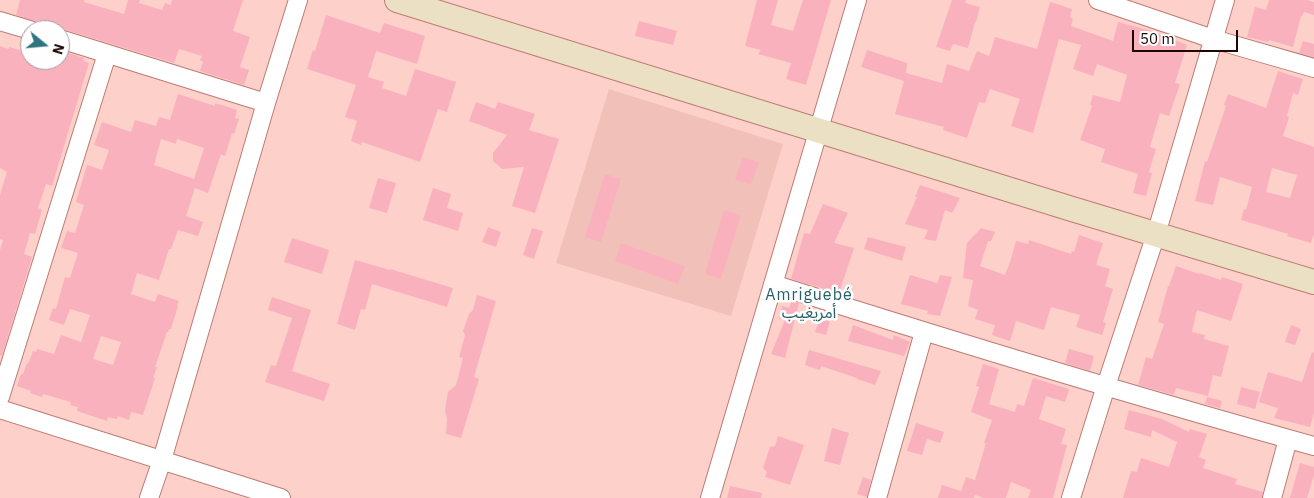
<!DOCTYPE html>
<meta charset="utf-8">
<style>
body{margin:0}
#map{position:relative;width:1314px;height:498px;overflow:hidden;background:#fdd0ca;font-family:"IBM Plex Sans",sans-serif}
canvas{display:block}
.north{position:absolute;left:20px;top:20px;width:50px;height:50px;box-sizing:border-box;background:#fefefe;border:1px solid #a49b9a;border-radius:50%;rotate:107deg;font-size:14px;font-weight:700;line-height:20px;text-align:center;color:#1e0705}
.north::after{content:'';display:block;margin:auto;width:18px;height:22px;background:#2e757f;clip-path:polygon(50% 0,100% 100%,50% 72%,0 100%)}
.scale{position:absolute;left:1132px;top:30px;width:106px;height:22px;box-sizing:border-box;border:2px solid #1e0705;border-top:0;padding-left:6px;font-size:15px;line-height:18px;white-space:nowrap;color:#1e0705;-webkit-text-stroke:4px #fefefe;paint-order:stroke}
</style>
<div id="map">
<canvas width="1314" height="498"></canvas>
<div class="north">N</div>
<div class="scale">50 m</div>
</div>
<script>
const g = document.querySelector('canvas').getContext('2d');
g.lineJoin = 'round';
function fillPath(path, color) {
  g.fillStyle = color;
  g.fill(path, 'evenodd');
}
function trace(path, color, width, dash) {
  g.strokeStyle = color;
  g.lineWidth = width;
  g.lineCap = dash ? 'butt' : 'round';
  g.setLineDash(dash || []);
  g.stroke(path);
}
function label(font, color, halo, rows, align = 'center') {
  g.font = font + ' "IBM Plex Sans","Noto Sans Arabic",sans-serif';
  g.lineWidth = 5;
  g.setLineDash([]);
  g.textBaseline = 'middle';
  g.strokeStyle = halo;
  g.fillStyle = color;
  for (const [text, x, y, turn = 0] of rows) {
    g.save();
    g.translate(x, y);
    g.rotate((+turn || 0) * Math.PI / 180);
    g.textAlign = isNaN(turn) ? turn : align;
    if (halo) g.strokeText(text, 0, 0);
    g.fillText(text, 0, 0);
    g.restore();
  }
}
const built = new Path2D(`
 M609 89 783 144 731 316 556 263Z`);
const building = new Path2D(`
 M20 0H84V2L124 14 128 0H140L139 3 162 10 165 3 171 5 172 0H243L233 31 250 37 240 67 249 70 244 85 200 71 203 62 200 60 202 56 179 49 174 63 63 29H57L16 15Z
 M757 0H778L771 25 793 31 803 0H831L806 85 786 79 791 63 758 54 761 50 745 46Z
 M952 0H966L965 3 980 7 976 22H975L968 48 953 44 950 51 936 47Z
 M1269 0H1307L1314 2V15L1304 12 1302 16H1301L1293 47 1269 40 1268 42 1247 37 1255 7 1266 10Z
 M1050 2 1072 9 1070 17 1073 19 1071 26 1113 41 1118 22 1152 31V32L1167 37 1187 45 1175 83 1180 84 1169 116 1160 113 1150 147 1156 149 1149 172 1152 173 1146 196 1133 193 1138 174 1101 162 1105 149 1080 140 1092 106 1090 105 1093 95 1120 102 1127 75 1097 64 1093 76 1073 69 1081 45 1059 39 1033 133 1011 126 1020 99 990 89 985 103 979 102 967 138 943 130 944 127 895 114 904 81 861 67 867 50 907 63 906 73 942 83 947 64 969 71 977 51 989 56 995 37 1037 49Z
 M326 15 380 33 384 23 425 36 417 64 376 51 368 77 384 82 382 88 406 96 415 69 456 82 447 112 438 109 420 162 362 142 361 145 351 141 357 121 345 117 356 85 307 69 313 50 315 51Z
 M639 21 677 31 673 45 635 36Z
 M1303 41 1314 44V57L1299 53Z
 M0 46 9 49V47L30 53V60H60V50L84 58 83 61 89 63 52 186 46 184 38 208 42 210 35 234 30 233 24 254 32 257 2 356 0 355V250L3 240 0 239V195L7 172 0 168Z
 M1278 71 1303 79 1298 95 1293 93 1287 116 1289 117 1283 136 1314 147V234L1311 243 1287 236 1288 234 1241 220 1244 209 1246 210 1252 187 1220 177 1213 205 1195 201 1205 161 1207 162 1226 106 1224 105 1228 94 1266 108ZM1272 168 1297 175 1290 198 1266 192Z
 M178 94 215 106V103L237 110 235 118 239 119 234 134 232 133 225 156 221 154 208 193 195 188 186 216 203 222 198 236 178 230 171 249H169L159 280 137 273 131 294 155 302 158 294 179 301 177 306H178L171 329H169L168 332H167L155 367H157L153 378H155L143 415 131 412 129 420 118 416 117 419 108 417 107 421 77 411 78 407 70 405 71 402 43 394 42 397 30 393 31 391 17 386 21 374H23L27 363 28 364 33 351 36 352 37 349 54 354 61 335 81 342 90 315 70 309 64 325 49 320 53 308 56 309 65 277 70 278 78 253 61 248 67 231 75 233 84 205 76 202 87 165 102 170 109 150 94 145 102 122 131 132 135 120 156 126 159 117 170 120ZM161 139 176 144 177 139 204 148 194 179 154 165ZM101 336 121 342 113 365 93 359Z
 M476 102 495 109 498 102 535 114 529 130 559 139 535 213 512 206 524 167 502 169 493 161V153L507 135 469 121Z
 M743 157 759 162 751 185 735 180Z
 M605 174 621 179 601 242 585 237Z
 M378 178 396 183 387 213 369 208Z
 M920 185 960 198 952 213 945 210 936 241 924 239 928 230 905 224 917 197H915Z
 M433 188 451 194 447 208 463 213 458 231 423 220Z
 M823 204 848 213 834 243 854 248 839 293 791 279 804 233 810 234Z
 M724 210 741 215 721 279 705 274Z
 M488 227 501 232 496 247 482 242Z
 M532 228 543 231 534 259 523 255Z
 M981 228 995 232 991 241H988L980 266 1005 275 1010 262 1016 241 1028 244 1029 240 1071 254 1072 251 1074 252 1079 235 1103 243 1096 265 1110 269 1105 286 1113 289 1103 322 1106 323 1102 335 1076 327 1080 315 1051 307 1044 330 1016 321 1010 341 992 335 995 325 975 319 978 310 968 306 973 280 963 278 967 243Z
 M868 237 906 247 902 261 864 249Z
 M292 238 329 250 322 274 284 262Z
 M621 243 685 266 678 284 615 261Z
 M355 260 390 270V269L453 288 447 307 372 284 365 310 361 309 355 330 337 324Z
 M1176 266 1199 274 1200 273 1221 280 1222 277 1243 284 1231 321 1197 310 1192 332 1205 335 1204 339 1229 346 1221 377 1213 375 1208 396 1176 388 1174 395 1138 385 1146 357 1152 359 1164 324 1158 322 1168 286H1169Z
 M910 275 937 283 940 275 952 277 940 316 927 314 928 311 901 304Z
 M477 295 496 301 474 377 479 379 461 438 446 434 447 419 445 410 448 392 456 385 463 358 459 357 465 335 463 331 469 314 473 310Z
 M272 297 311 310 292 371 330 384 324 401 265 382 271 365 276 366 292 318 268 310Z
 M792 301 799 303 785 358 771 354 785 320 779 319 782 306 789 308Z
 M820 318 830 321 826 335 815 332Z
 M853 325 893 340 894 335 910 342 904 356 848 341Z
 M1291 325 1301 329 1295 345 1285 342Z
 M1069 349 1094 356 1090 371 1065 363Z
 M809 350 881 371 875 385 857 379V378L821 366 820 370 805 365Z
 M1312 352 1314 353V413L1310 427 1274 418 1278 408 1259 402 1268 372 1302 382Z
 M983 364 999 369 989 404 1015 412 1017 404 1024 406 1033 378 1069 389 1065 402 1046 396 1039 419 1066 429 1061 444 1067 445 1053 498H1028L1031 490 1011 482 1006 498H984L975 495 974 498H938L942 485 961 491 966 477 975 480 986 443H984L992 420 971 412 979 387 976 386Z
 M1241 387 1260 392 1255 409 1237 404Z
 M1207 397 1222 401 1220 408 1205 404Z
 M1129 410 1162 419 1189 432 1190 429 1207 434 1199 457 1206 460 1203 468 1237 479 1235 484 1263 492 1262 498H1123L1131 471 1137 472 1141 458 1169 467 1177 442 1152 430 1151 437 1124 429Z
 M916 423 944 432 940 443 927 439 922 455 907 451Z
 M832 428 849 433 840 465 824 461Z
 M778 436 804 445 790 485 765 477 767 472 763 468 770 447 775 446Z
 M1300 463 1314 467V475L1307 498H1290Z
 M863 477 871 480 867 497 857 494Z
 M730 486 762 493 761 498H727Z`);
const street = new Path2D(`
 M1098 0 1213 39 1314 68
 M0 21 30 30
 M60 39 266 103
 M1160 221 1225 0
 M773 284C953 341 1133 396 1314 446
 M0 397 107 54
 M0 409 281 498
 M149 498 162 460 266 103 298 0
 M710 498 857 0
 M877 498 924 332
 M1071 498 1106 386 1156 234
 M1272 498 1288 439`);
const secondary = new Path2D(`
 M397 0 1072 209 1314 282`);
const quarterNames = [
 ["Amriguebé",809,295],
 ["أمريغيب",809,313]
];
fillPath(built, '#f1c0b8');
fillPath(building, '#fab1be');
trace(street, '#be7b72', 20);
trace(secondary, '#be7b72', 26);
trace(street, '#fff', 18);
trace(secondary, '#ebe0c4', 24);
g.letterSpacing = '1px';
label('16px', '#265f67', '#fefefe', quarterNames);
g.letterSpacing = '0px';
</script>
